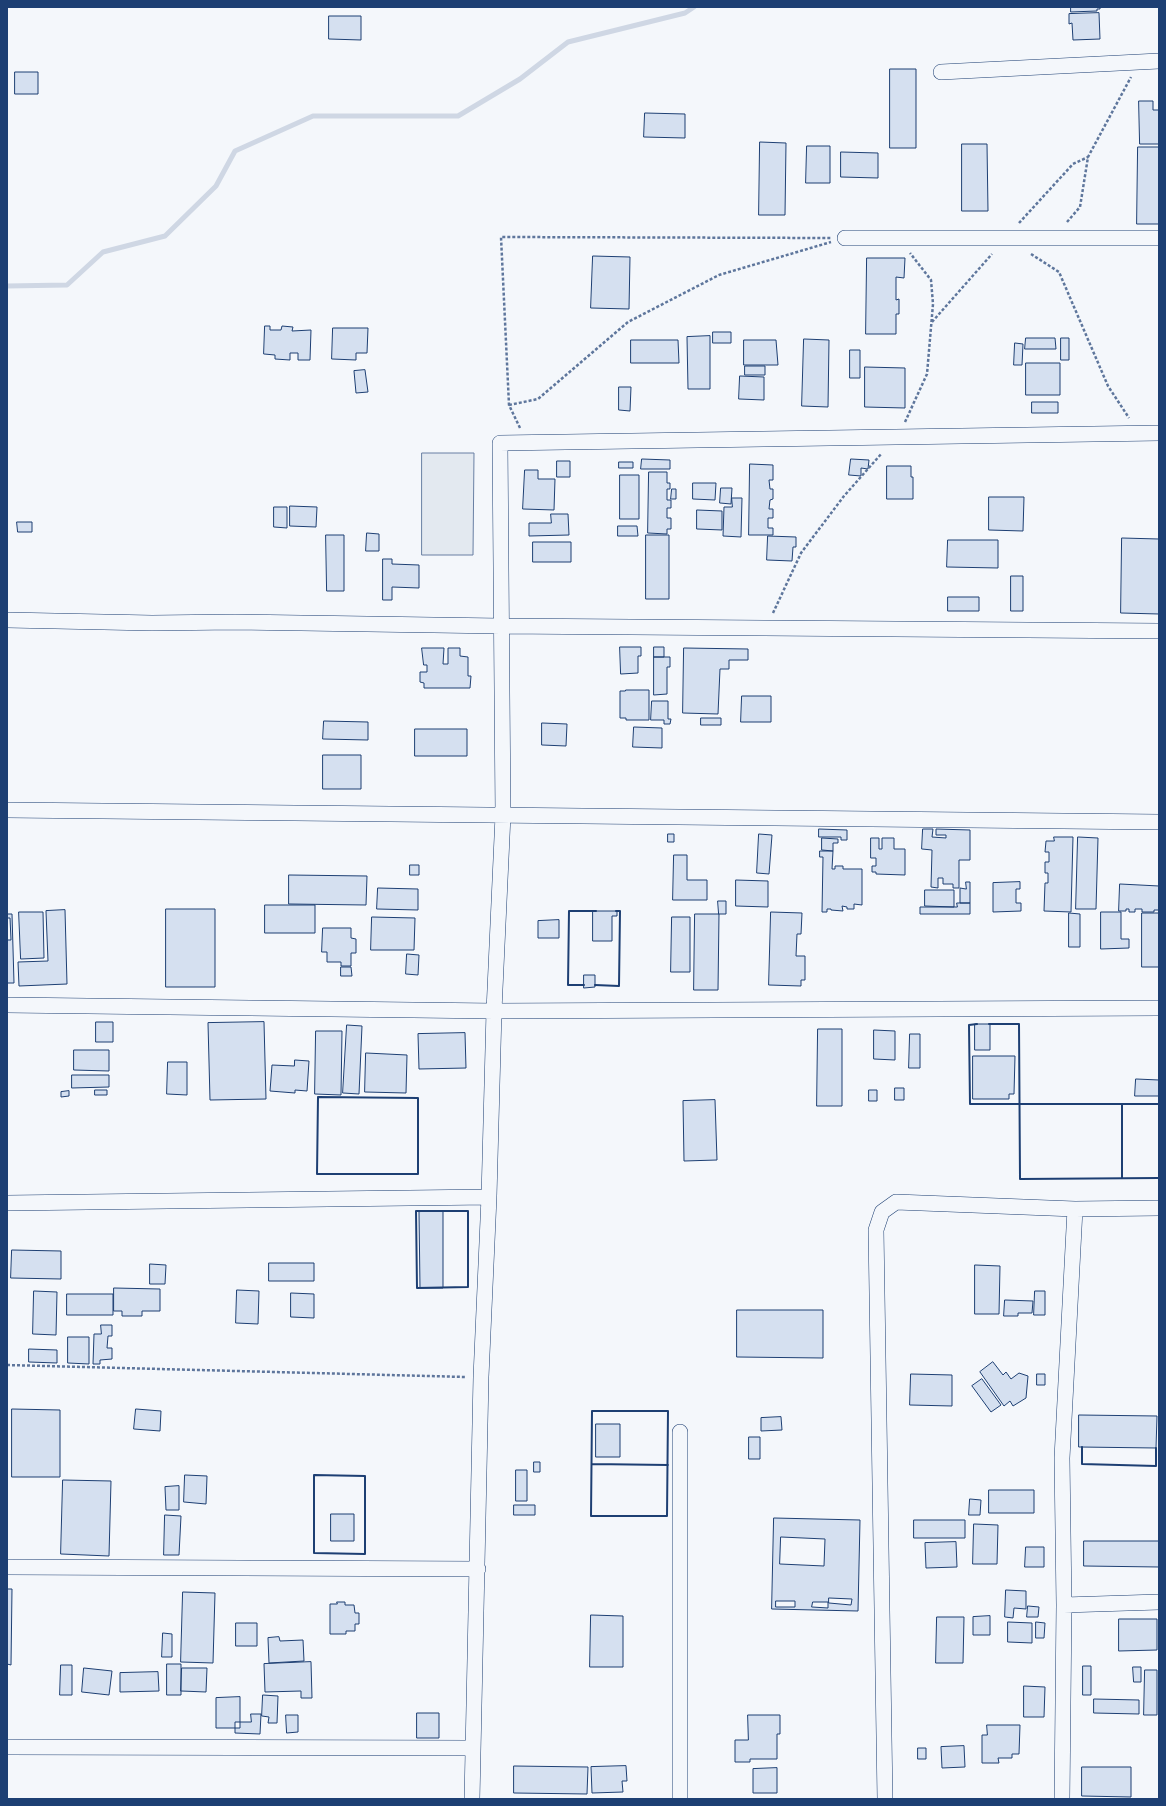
<!DOCTYPE html>
<style>
body{margin:0}
#map{position:relative;width:1166px;height:1806px;overflow:hidden;background:#f4f7fb;font-family:Roboto,sans-serif}
canvas{display:block}
.frame{position:absolute;inset:0;border:8px solid #1d3f73;pointer-events:none}
</style>
<div id="map">
<canvas width="1166" height="1806"></canvas>
<div class="frame"></div>
</div>
<script>
const g = document.querySelector('canvas').getContext('2d');
g.lineJoin = 'round';
function fillPath(path, color) {
  g.fillStyle = color;
  g.fill(path, 'evenodd');
}
function trace(path, color, width, dash) {
  g.strokeStyle = color;
  g.lineWidth = width;
  g.lineCap = dash ? 'butt' : 'round';
  g.setLineDash(dash || []);
  g.stroke(path);
}
const green = new Path2D(`
 M422 453H474L473 555H422Z`);
const stream = new Path2D(`
 M7 286 67 285 103 252 165 236 216 186 235 151 313 116H458L520 79 568 42 685 13 694 7`);
const building = new Path2D(`
 M1071 7H1100V9H1097V11L1071 12Z
 M1099 13 1100 39 1073 40 1072 23 1069 24V14Z
 M329 16H361V40L329 39Z
 M890 69H916V148H890Z
 M15 72H38V94H15Z
 M1139 101H1153V110H1159V144H1140Z
 M645 113 685 114V138L644 137Z
 M760 142 786 143 785 215H759Z
 M962 144H987L988 211H962Z
 M807 146H830V183H806Z
 M1138 147H1159V224H1137Z
 M841 152 878 153V178L841 177Z
 M593 256 630 257 629 309 591 308Z
 M867 258H905L904 278 896 277V300L899 299V314H896V334H866Z
 M265 326H270V330H281L282 326 293 327 292 331 311 330 310 360H298V353H290V360L275 359V355L264 354Z
 M333 328H368L367 353H356V360L332 359Z
 M713 332H731V343H713Z
 M710 336V389H688L687 337Z
 M1026 338H1055L1056 349H1025Z
 M1061 338H1069V360H1061Z
 M804 339 829 340 828 407 802 406Z
 M631 340H678L679 363H631Z
 M744 340H776L778 365H744Z
 M1015 343 1023 344 1022 365H1014Z
 M850 350H860V378H850Z
 M1026 363H1060V395H1026Z
 M745 366H765V375H745Z
 M865 367 905 368V408L865 407Z
 M365 370 368 392 356 393 354 371Z
 M740 376 764 377V400L739 399Z
 M619 387H631L630 411 619 410Z
 M1032 402H1058V413H1032Z
 M642 459 670 460V469H641Z
 M851 459 869 460 868 469 861 468V476L849 475Z
 M557 461H570V477H557Z
 M619 462H633V468H619Z
 M750 464 773 465V480H769L770 489H773V499L770 500 769 509H773V518H768V528H773V535H749Z
 M887 466H911V477H913V499H887Z
 M525 470H538V479H555L554 510 523 509Z
 M649 472H667V483H670V489H667V500H671V508H667V518H671V529H667V534L648 533Z
 M620 475H639V519H620Z
 M693 483H716L715 500 693 499Z
 M721 488H732L731 504 720 503Z
 M672 489H676V499H671Z
 M989 497H1024L1023 531 989 530Z
 M732 498H742L741 537 723 536 724 507H732Z
 M290 506 317 507 316 527 290 526Z
 M274 507H287V528L274 527Z
 M697 510 722 511V530L697 529Z
 M551 514H568L569 535 529 536V523H551Z
 M17 522H32V532H18Z
 M618 526H637L638 536H618Z
 M367 533 379 534V551H366Z
 M326 535H344V591H327Z
 M646 535H669V599H646Z
 M768 536 796 537V547H793L792 561 767 560Z
 M1122 538 1159 539V614L1121 613Z
 M948 540H998V568L947 567Z
 M533 542H571V562H533Z
 M383 559H392V564L419 565V588L392 587V600H383Z
 M1011 576H1023V611H1011Z
 M948 597H979V611H948Z
 M620 647H641V656H638V673L621 674Z
 M654 647H664V657H654Z
 M422 648H444L443 664H448V648H460V656L468 657V676H471L470 688H424V683L420 682V672H427V665H424Z
 M684 648 748 649V660H729V669H720L718 714 683 713Z
 M654 657H670V667H667V694L654 695Z
 M626 690H649V720H626V718H620V691H625Z
 M742 696H771V722H741Z
 M652 701H668V719H671L670 724H664V720H651Z
 M701 718H721V725H701Z
 M324 721 368 722V740L323 739Z
 M542 723 567 724 566 746 542 745Z
 M634 727 662 728V748L633 747Z
 M415 729H467V756H415Z
 M323 755H361V789H323Z
 M819 829 847 830V840H841V837H819Z
 M923 829H933L932 837 946 838V835H936V829L970 830V860H959V888H953V884H943V878H938V888L931 887 932 850 922 849Z
 M668 834H674V842H668Z
 M759 834 772 835 769 874 757 873Z
 M1054 837H1073L1071 912 1044 911 1045 883H1048V873H1045V862H1049V852H1045L1046 841H1054Z
 M1078 837 1098 838 1096 909H1076Z
 M822 838 838 839V843H833V851L822 850Z
 M871 838H879V849H882V838H894V849H905V875L876 874V872H872V866H876V858H871Z
 M820 851H833L832 869H835V866H843V869H862V905L854 904V909H847V907L842 906 843 911 831 910V909H827V912H822L823 857H820Z
 M674 855H687V880H707V900H673Z
 M410 865H419V875H410Z
 M289 875 367 876 366 905 289 904Z
 M736 880 768 881V907L736 906Z
 M966 882H970V903H960V888L966 889Z
 M1020 882V889H1016V903H1021V911L993 912V883Z
 M1120 884 1159 886V910H1154V912H1142V909H1135V912H1129V909H1126V911H1119Z
 M378 888 418 889V910L377 909Z
 M925 890H954V907L925 906Z
 M718 901H726V914H719Z
 M957 903H970V914H920V907H957Z
 M265 905H315V933H265Z
 M166 909H215V987H166Z
 M65 910 67 984 19 986 18 962 48 961 46 911Z
 M593 911H617V916H612V941H593Z
 M19 912H43L44 958 21 959Z
 M771 912 802 913 801 934H797L796 956H805V980H801V986L769 985Z
 M1101 912H1121V939H1129V948L1101 949Z
 M1069 913 1080 914V947H1069Z
 M1142 913H1159V967H1142Z
 M7 914H12L14 983H7Z
 M695 914H719L718 990H694Z
 M372 917 415 918 414 950H371Z
 M672 917H690V972H671Z
 M7 918H10L11 940H7Z
 M559 920V938H538V921Z
 M323 928H351V938L356 939V953H351V966H341V962H327V952H322Z
 M407 954 419 955 418 975 406 974Z
 M341 967H351L352 976H341Z
 M584 975H595V987L584 988Z
 M96 1022H113V1042H96Z
 M264 1022 266 1099 210 1100 208 1023Z
 M975 1024H990V1050H975Z
 M347 1025 362 1026 359 1094 343 1093Z
 M818 1029H842V1106H817Z
 M874 1030 895 1031V1060L874 1059Z
 M316 1031H342L341 1095 315 1094Z
 M465 1033 466 1068 419 1069 418 1034Z
 M910 1034H920V1068H909Z
 M74 1050H109V1071L74 1070Z
 M366 1053 407 1055 406 1093 365 1092Z
 M973 1056H1015L1014 1094H1009V1099H973Z
 M295 1060 309 1061 307 1091 295 1090V1093L270 1091 272 1065 294 1066Z
 M168 1062H187V1095L167 1094Z
 M72 1075H109V1087L72 1088Z
 M1136 1079 1159 1080V1096H1135Z
 M895 1088H904V1100H895Z
 M95 1090H107V1095H95Z
 M869 1090H877V1101H869Z
 M69 1091V1096L61 1097V1092Z
 M715 1100 717 1160 684 1161 683 1101Z
 M443 1211V1288H420L419 1212Z
 M12 1250 61 1251V1279L11 1278Z
 M269 1263H314V1281H269Z
 M150 1264 166 1265 165 1284H150Z
 M975 1265 1000 1266 999 1314H975Z
 M114 1288 160 1289V1311H142V1316H122V1311H114Z
 M237 1290 259 1291 258 1324 236 1323Z
 M34 1291 57 1292 56 1335 33 1334Z
 M1035 1291H1045V1315H1034Z
 M291 1293 314 1294V1318L291 1317Z
 M67 1294H113V1315H67Z
 M1005 1300 1033 1301 1032 1313H1018V1316H1004Z
 M737 1310H823V1358L737 1357Z
 M101 1325H112V1336H108L107 1348H112V1359L100 1360V1364H93L94 1334H101Z
 M68 1337H89V1364L68 1363Z
 M29 1349 57 1350V1363L29 1362Z
 M993 1362 1003 1375 1006 1372 1011 1379 1019 1373 1028 1376 1026 1398 1013 1406 1010 1401 1004 1406 980 1372Z
 M911 1374 952 1375V1406L910 1405Z
 M1037 1374H1045V1385H1037Z
 M982 1379 1001 1405 991 1412 972 1386Z
 M12 1409 60 1410V1477H12Z
 M136 1409 161 1411 160 1431 134 1429Z
 M1079 1415 1157 1416 1156 1448 1079 1447Z
 M781 1417 782 1430 761 1431V1418Z
 M596 1424H620V1457H596Z
 M749 1437H760V1459H749Z
 M534 1462H540V1472H534Z
 M516 1470H527V1501H516Z
 M185 1475 207 1476 206 1504 184 1502Z
 M63 1480 111 1481 109 1556 61 1554Z
 M179 1486V1510H166L165 1487Z
 M989 1490H1034V1513H989Z
 M970 1499 981 1500 980 1515H969Z
 M514 1505H535V1515H514Z
 M331 1514H354V1541H331Z
 M165 1515 181 1516 179 1555H164Z
 M774 1518 860 1520 858 1611 772 1609ZM781 1537 825 1539 824 1566 780 1564ZM829 1598 852 1599 851 1605 829 1603ZM776 1601H795V1607H776ZM813 1602H828V1608L812 1607Z
 M914 1520H965V1538H914Z
 M974 1524 998 1525 997 1564H973Z
 M1084 1541H1159V1567L1084 1566Z
 M956 1542 957 1567 926 1568 925 1543Z
 M1026 1547H1044V1567H1025Z
 M7 1589H12L11 1665 7 1664Z
 M1006 1590 1026 1591V1609L1014 1608 1013 1618 1005 1617Z
 M183 1592 215 1593 213 1663 181 1662Z
 M337 1602H345V1605H354L355 1613H359V1624H355V1631H346V1634H330V1604H337Z
 M1028 1606 1039 1607 1038 1617H1027Z
 M591 1615 623 1616V1667H590Z
 M990 1616V1635H973V1617Z
 M937 1617H964L963 1663H936Z
 M1119 1619H1157V1650L1119 1651Z
 M1008 1622 1032 1623V1643L1008 1642Z
 M1036 1622 1045 1623 1044 1638H1036Z
 M236 1623H257V1646H236Z
 M163 1633 172 1634V1657H162Z
 M279 1637 280 1641 303 1640 304 1661 269 1663 268 1638Z
 M311 1662 312 1698H301V1691L265 1692 264 1664Z
 M167 1664H181V1695H167Z
 M61 1665H72V1695H60Z
 M1083 1666H1091V1695H1083Z
 M1133 1667H1141V1682H1134Z
 M84 1668 112 1671 109 1695 82 1692Z
 M182 1668H207L206 1692 181 1691Z
 M1145 1670H1157V1715H1144Z
 M158 1672 159 1691 120 1692V1673Z
 M1024 1686 1045 1687 1044 1717H1024Z
 M263 1695 278 1696 277 1723H268L269 1717 262 1716Z
 M240 1697V1728H216V1698Z
 M1094 1699 1139 1700V1714L1094 1713Z
 M417 1713H439V1738H417Z
 M251 1714H261L260 1734 235 1733V1722H251Z
 M286 1715H298V1732L287 1733Z
 M748 1715H780V1734H777V1759H750V1762H735V1740H748Z
 M987 1725H1020L1019 1754H1012V1758H998L999 1763H982V1735H987Z
 M964 1746 965 1767 942 1768 941 1747Z
 M918 1748H926V1759H918Z
 M514 1766 588 1767 587 1794 514 1793Z
 M626 1766 627 1781H622L623 1792 592 1793 591 1767Z
 M1082 1767H1131V1797L1082 1796Z
 M777 1768V1793H753V1769Z`);
const path = new Path2D(`
 M1067 222 1080 207 1088 157 1131 77
 M1019 223 1073 164 1088 157
 M1031 254 1059 272 1108 386 1129 418
 M932 322 992 254
 M509 405 538 399 628 322 719 275 831 242
 M905 422 927 374 933 304 931 280 910 253
 M520 428 509 405 501 237 831 238
 M773 613 801 553 844 496 882 453
 M7 1365 466 1377`);
const street = new Path2D(`
 M941 72 1159 61
 M845 238H1159
 M7 620 152 623 235 622 500 626 1159 631
 M7 810 1159 822
 M7 1005 494 1011 503 815 500 443 1159 433
 M7 1203 489 1197
 M680 1432V1799
 M7 1567 478 1569
 M1064 1605 1159 1602
 M7 1747 472 1748
 M472 1799 481 1377 489 1197 494 1011 1159 1008
 M885 1799 876 1230 882 1212 896 1202 1075 1209 1159 1208
 M1062 1799 1064 1605 1062 1458 1075 1209`);
const wall = new Path2D(`
 M584 985H568L569 911H596
 M595 985 619 986 620 911H616
 M977 1024 969 1025 970 1104H1159
 M989 1024H1019L1020 1179 1159 1178
 M318 1097 418 1098V1174H317Z
 M1122 1104V1178
 M416 1211H468V1287L417 1288Z
 M592 1411H668L667 1516H591Z
 M1082 1447V1464L1156 1466V1448
 M592 1464 668 1465
 M314 1475 365 1476V1554L314 1553Z`);
fillPath(green, '#e3e9f0');
trace(green, '#687fa3', 1);
trace(stream, '#cfd7e4', 5);
fillPath(building, '#d5e0f0');
trace(building, '#1d3f73', 1);
trace(street, '#1d3f73', 16);
trace(path, '#5e769c', 2.5, [3, 2]);
trace(street, '#f4f7fb', 15);
trace(wall, '#1d3f73', 2);
</script>
